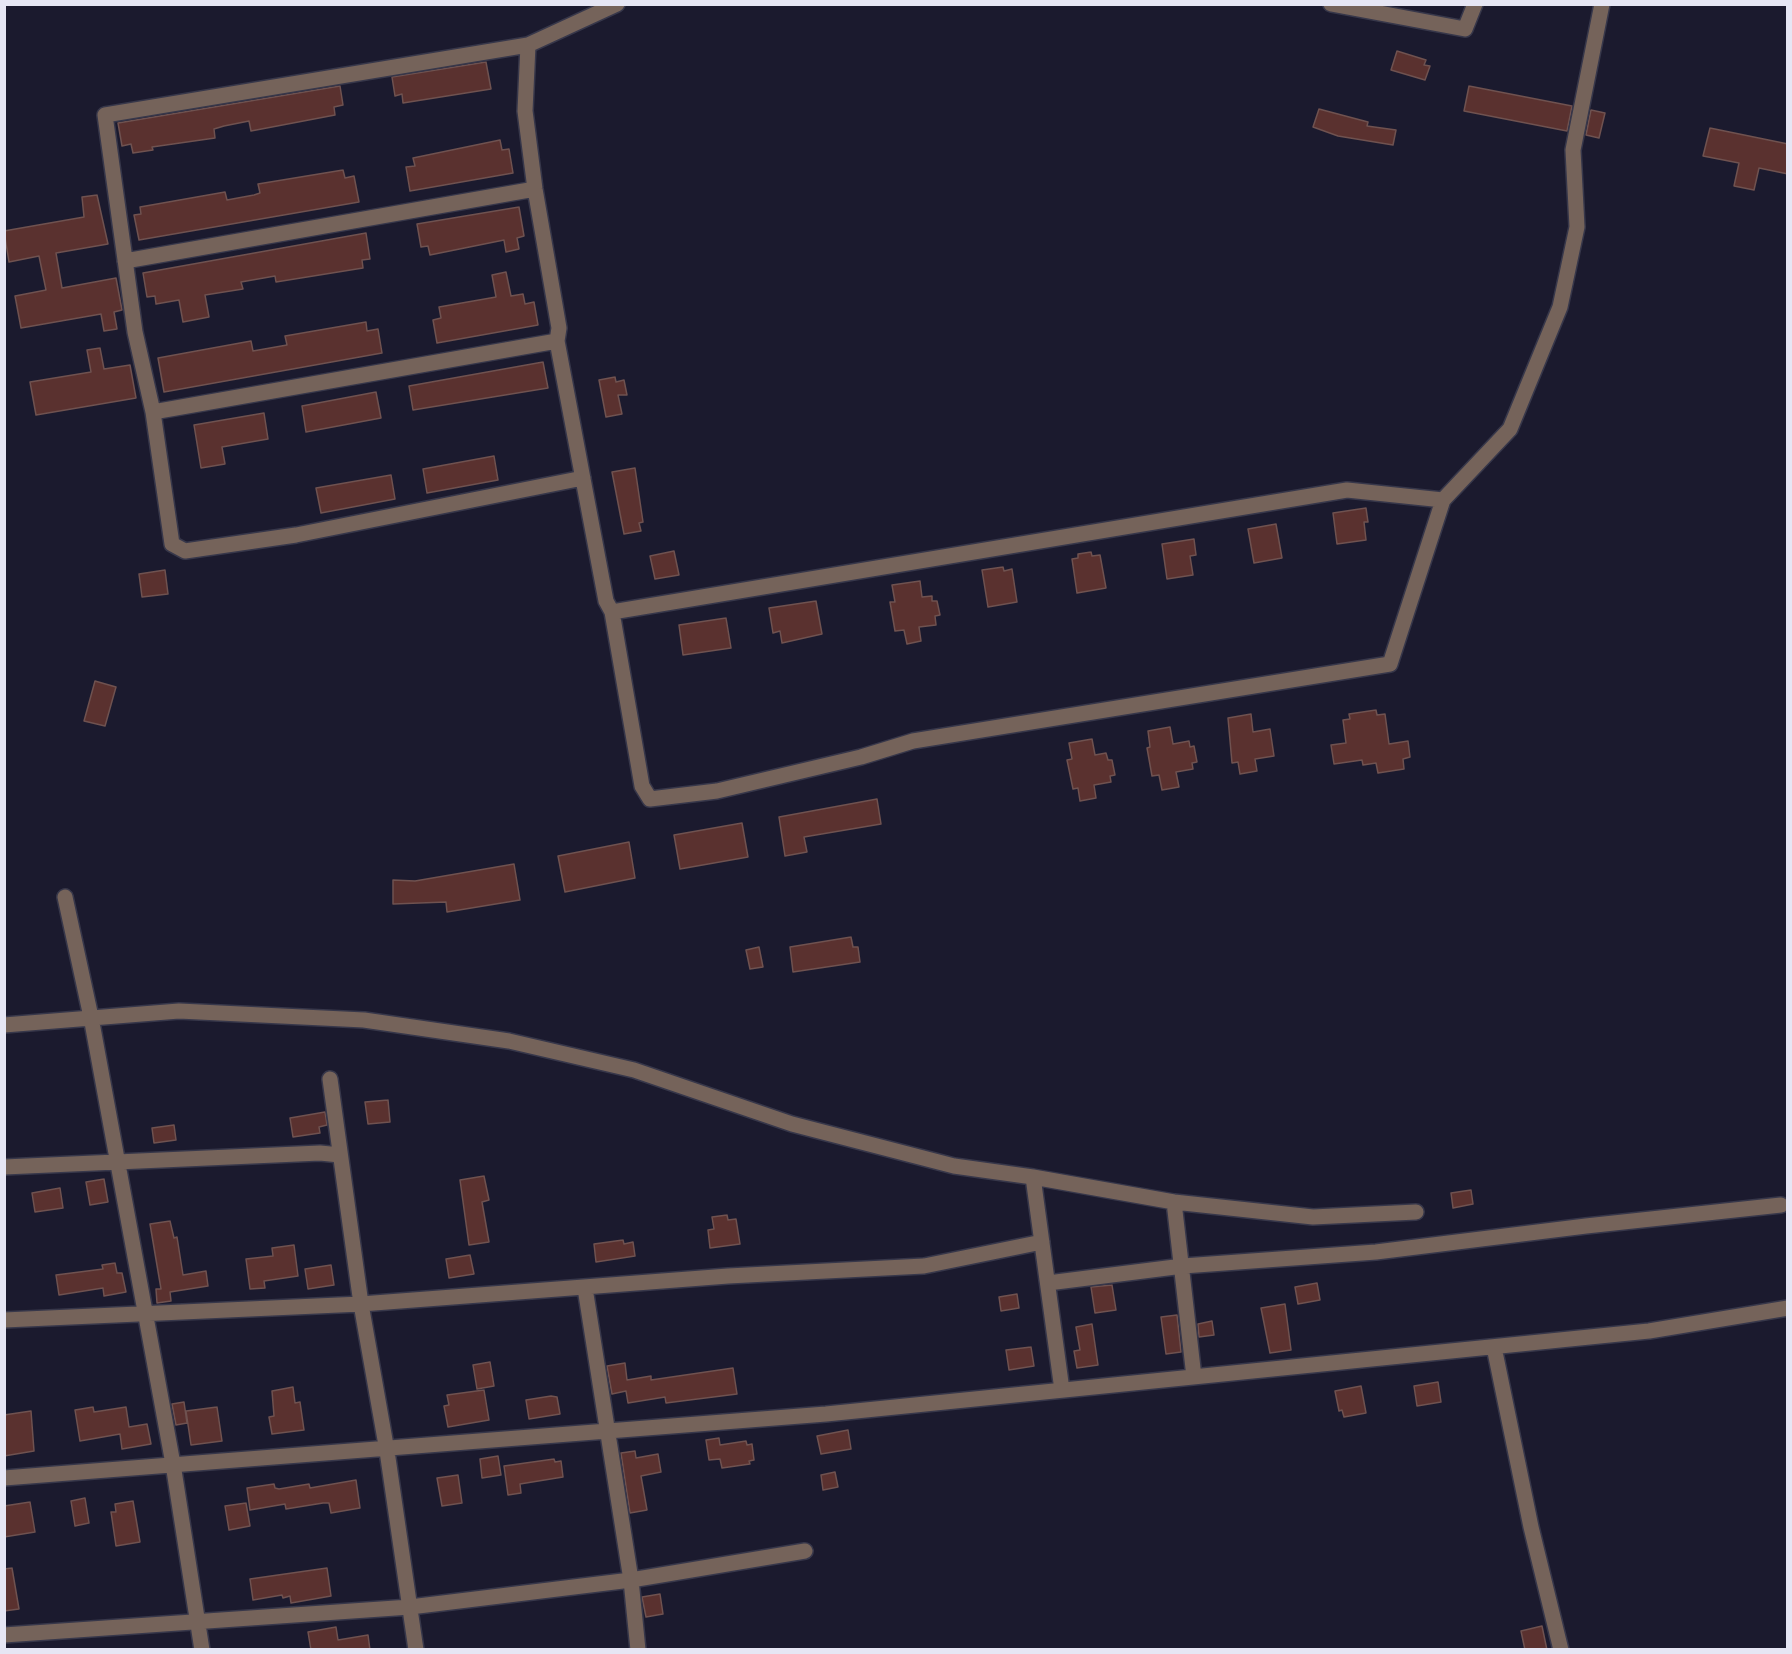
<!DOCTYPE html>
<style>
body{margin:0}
#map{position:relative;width:1792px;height:1654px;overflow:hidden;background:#1b1a2e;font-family:"Asap Condensed",sans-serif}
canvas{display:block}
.frame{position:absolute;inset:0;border:6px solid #e6e6f4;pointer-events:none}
</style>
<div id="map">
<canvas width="1792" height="1654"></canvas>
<div class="frame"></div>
</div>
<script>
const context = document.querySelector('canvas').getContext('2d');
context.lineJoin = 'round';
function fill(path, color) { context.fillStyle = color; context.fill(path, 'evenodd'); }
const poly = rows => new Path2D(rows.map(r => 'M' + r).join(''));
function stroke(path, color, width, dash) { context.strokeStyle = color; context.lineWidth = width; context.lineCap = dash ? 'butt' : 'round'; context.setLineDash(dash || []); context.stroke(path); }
const building = poly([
 [1397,51,1426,60,1424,65,1430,66,1425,80,1391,70,1397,51],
 [486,62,491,89,403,103,402,94,395,96,392,77,486,62],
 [340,86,343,105,334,107,335,115,251,131,249,121,224,126,214,129,215,138,152,147,153,150,133,153,131,144,122,146,118,123,340,86],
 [1469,86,1572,106,1567,131,1464,111,1469,86],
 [1319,109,1368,122,1367,126,1396,130,1393,145,1338,136,1313,127,1319,109],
 [1591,110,1605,113,1599,138,1586,135,1591,110],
 [1710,128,1788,144,1788,174,1759,168,1754,190,1734,186,1739,163,1703,156,1710,128],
 [500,140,502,150,509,149,513,173,410,191,406,167,415,166,413,158,500,140],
 [343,170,345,178,354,176,359,202,139,240,134,215,141,214,140,207,225,192,227,200,254,195,260,193,258,184,343,170],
 [97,195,108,244,56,253,62,288,116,278,122,310,114,312,117,329,104,331,101,314,21,328,15,296,46,290,39,256,9,262,4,231,84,217,82,197,97,195],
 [519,207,524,236,517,238,519,249,506,252,504,240,430,255,428,246,421,247,417,224,519,207],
 [366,233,370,259,362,260,363,268,276,282,275,276,241,282,243,289,205,295,209,317,183,322,179,300,156,304,155,296,147,297,143,273,366,233],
 [506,272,511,296,523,294,525,304,534,302,538,325,437,343,433,320,441,318,439,307,496,297,492,275,506,272],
 [366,322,367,331,378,329,382,353,164,392,158,358,251,341,253,351,287,345,285,336,366,322],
 [100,348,104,369,130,365,136,398,36,415,30,382,91,372,87,350,100,348],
 [543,362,548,388,413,410,409,386,543,362],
 [615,377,616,382,624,380,627,395,618,395,622,414,606,417,599,380,615,377],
 [376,392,381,418,306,432,302,406,376,392],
 [264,413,268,439,222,447,225,464,201,468,194,425,264,413],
 [494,456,498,480,427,493,423,469,494,456],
 [635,468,643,522,639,523,641,531,624,534,612,472,635,468],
 [391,475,395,499,321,513,316,488,391,475],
 [1366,508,1368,522,1364,522,1366,540,1337,544,1333,513,1366,508],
 [1276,524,1282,558,1254,563,1248,529,1276,524],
 [1194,539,1196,555,1190,556,1193,575,1167,579,1162,544,1194,539],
 [674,551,679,575,655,579,650,556,674,551],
 [1091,552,1092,556,1100,555,1106,588,1077,593,1072,559,1078,558,1078,554,1091,552],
 [1003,567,1004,571,1012,569,1017,602,988,607,982,570,1003,567],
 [165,570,168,594,142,597,139,574,165,570],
 [920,581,922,597,932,596,932,601,937,601,940,615,935,616,936,625,919,627,921,641,907,644,904,630,895,631,890,602,895,602,892,585,920,581],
 [816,601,822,634,782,643,780,631,773,633,769,608,816,601],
 [726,618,731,648,683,655,679,625,726,618],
 [95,681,116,687,105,726,84,721,95,681],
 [1376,710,1377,715,1385,714,1389,744,1408,741,1410,757,1403,759,1404,769,1378,773,1376,763,1363,765,1362,760,1334,764,1331,745,1346,743,1343,720,1350,719,1349,714,1376,710],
 [1251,714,1253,732,1270,729,1274,756,1255,759,1257,771,1240,774,1238,762,1232,763,1228,718,1251,714],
 [1170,727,1173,744,1189,741,1190,747,1194,746,1197,762,1192,763,1193,769,1176,772,1179,787,1162,790,1159,775,1152,776,1147,748,1150,747,1148,731,1170,727],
 [1092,739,1095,755,1106,753,1108,760,1112,760,1115,775,1110,776,1111,782,1094,785,1096,798,1080,801,1078,788,1073,789,1067,760,1072,759,1069,743,1092,739],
 [877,799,881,824,804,837,807,852,785,856,779,817,877,799],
 [742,823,748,857,680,869,674,835,742,823],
 [629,842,635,878,565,892,558,856,629,842],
 [514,864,520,900,447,912,446,902,393,904,393,880,415,881,514,864],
 [851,937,853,947,858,947,860,962,793,972,790,947,851,937],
 [759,947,763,967,750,969,746,950,759,947],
 [388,1100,390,1122,368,1124,365,1102,388,1100],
 [325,1112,327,1125,319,1127,320,1133,293,1137,290,1118,325,1112],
 [174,1125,176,1140,154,1143,152,1128,174,1125],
 [484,1176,489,1200,482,1202,489,1242,469,1245,460,1180,484,1176],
 [104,1179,108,1202,90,1205,86,1182,104,1179],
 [60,1188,63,1208,35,1212,32,1193,60,1188],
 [1471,1190,1473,1204,1453,1208,1451,1193,1471,1190],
 [727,1215,728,1220,736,1219,740,1244,710,1248,708,1230,714,1229,712,1217,727,1215],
 [170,1221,174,1238,177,1237,183,1275,206,1271,208,1286,170,1292,171,1301,157,1303,156,1289,161,1289,150,1224,170,1221],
 [623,1240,624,1244,633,1242,635,1256,596,1262,594,1244,623,1240],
 [294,1245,298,1276,264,1281,265,1288,250,1289,246,1259,273,1256,272,1248,294,1245],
 [470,1255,474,1274,449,1278,446,1259,470,1255],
 [115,1263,117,1273,122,1273,126,1292,104,1296,103,1288,59,1295,56,1275,103,1269,102,1265,115,1263],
 [331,1265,334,1285,308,1289,305,1269,331,1265],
 [1317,1283,1320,1300,1298,1304,1295,1287,1317,1283],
 [1112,1285,1116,1310,1095,1313,1091,1287,1112,1285],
 [1017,1294,1019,1308,1001,1311,999,1297,1017,1294],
 [1285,1304,1291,1350,1270,1353,1261,1308,1285,1304],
 [1177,1315,1181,1352,1166,1354,1161,1317,1177,1315],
 [1212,1321,1214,1335,1199,1337,1198,1324,1212,1321],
 [1092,1324,1098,1365,1077,1368,1074,1351,1080,1350,1076,1327,1092,1324],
 [1031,1347,1034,1366,1009,1370,1006,1350,1031,1347],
 [490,1362,494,1386,477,1389,473,1365,490,1362],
 [625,1363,627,1380,651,1376,651,1380,733,1368,737,1394,666,1403,665,1397,628,1403,626,1391,612,1394,607,1366,625,1363],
 [1438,1382,1441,1402,1417,1406,1414,1386,1438,1382],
 [1361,1386,1366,1413,1344,1417,1342,1410,1339,1411,1335,1391,1361,1386],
 [293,1387,295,1403,300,1402,304,1430,272,1434,269,1417,274,1416,272,1391,293,1387],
 [484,1390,489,1420,448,1427,444,1406,449,1405,447,1395,484,1390],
 [551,1396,557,1397,560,1414,529,1419,526,1400,551,1396],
 [184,1402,187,1423,176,1425,172,1404,184,1402],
 [93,1407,94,1412,126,1407,129,1427,147,1424,151,1444,122,1449,120,1434,80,1441,75,1410,93,1407],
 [217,1407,222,1441,191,1445,186,1411,217,1407],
 [31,1411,34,1451,4,1456,4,1415,31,1411],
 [848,1430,851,1449,821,1454,817,1436,848,1430],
 [719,1438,720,1445,746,1441,747,1445,752,1444,754,1460,749,1461,750,1464,722,1468,720,1459,709,1460,706,1440,719,1438],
 [635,1451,636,1458,658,1454,661,1472,641,1476,647,1510,630,1513,621,1453,635,1451],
 [498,1456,501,1475,482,1478,480,1459,498,1456],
 [554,1459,555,1462,561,1461,563,1477,520,1484,521,1493,508,1495,504,1466,554,1459],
 [835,1472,838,1487,823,1490,821,1475,835,1472],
 [458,1475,462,1503,442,1506,437,1478,458,1475],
 [356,1480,360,1508,331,1513,329,1503,323,1503,286,1509,285,1504,250,1510,247,1488,274,1484,275,1488,279,1489,309,1484,310,1488,356,1480],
 [85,1498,89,1523,75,1526,71,1501,85,1498],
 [133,1501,140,1542,116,1546,111,1512,116,1512,115,1504,133,1501],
 [30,1502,35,1532,4,1537,4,1506,30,1502],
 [246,1503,250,1526,229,1530,225,1506,246,1503],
 [12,1568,19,1609,4,1611,4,1569,12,1568],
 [327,1568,331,1596,291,1603,290,1596,283,1598,282,1595,253,1600,250,1579,327,1568],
 [660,1594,663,1614,646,1617,642,1597,660,1594],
 [1542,1626,1547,1650,1525,1650,1521,1631,1542,1626],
 [336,1627,338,1640,368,1635,370,1650,311,1650,308,1632,336,1627]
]);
const street = poly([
 [1331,4,1465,29,1475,4],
 [528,45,525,111,535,189,559,328,557,341,606,601,612,612,642,786,650,799,717,791,861,757,913,741,1390,664,1443,500,1510,429,1560,307,1577,227,1573,150,1602,4],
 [125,261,535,189],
 [153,412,557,341],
 [583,478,296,535,185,551,172,544,153,412,135,332,105,115,528,45,617,4],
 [612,612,1347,490,1443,500],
 [65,897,91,1017,173,1464,202,1650],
 [4,1025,179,1011,364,1020,509,1041,634,1070,792,1124,954,1166,1033,1177,1174,1202,1313,1217,1416,1212],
 [330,1079,361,1304,387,1451,416,1650],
 [4,1167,320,1153,340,1155],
 [1033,1177,1062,1390],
 [1174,1202,1194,1377],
 [1048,1283,1183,1266,1376,1252,1586,1226,1781,1205],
 [585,1288,631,1580,638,1650],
 [4,1320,361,1304,728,1276,924,1266,1042,1242],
 [1494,1347,1531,1527,1561,1650],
 [4,1478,826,1414,1649,1331,1788,1308],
 [4,1635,410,1607,631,1580,805,1551]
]);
fill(building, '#5a312f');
stroke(building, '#6f5250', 1.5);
stroke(street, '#37374a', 18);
stroke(street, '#75635a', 15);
</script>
